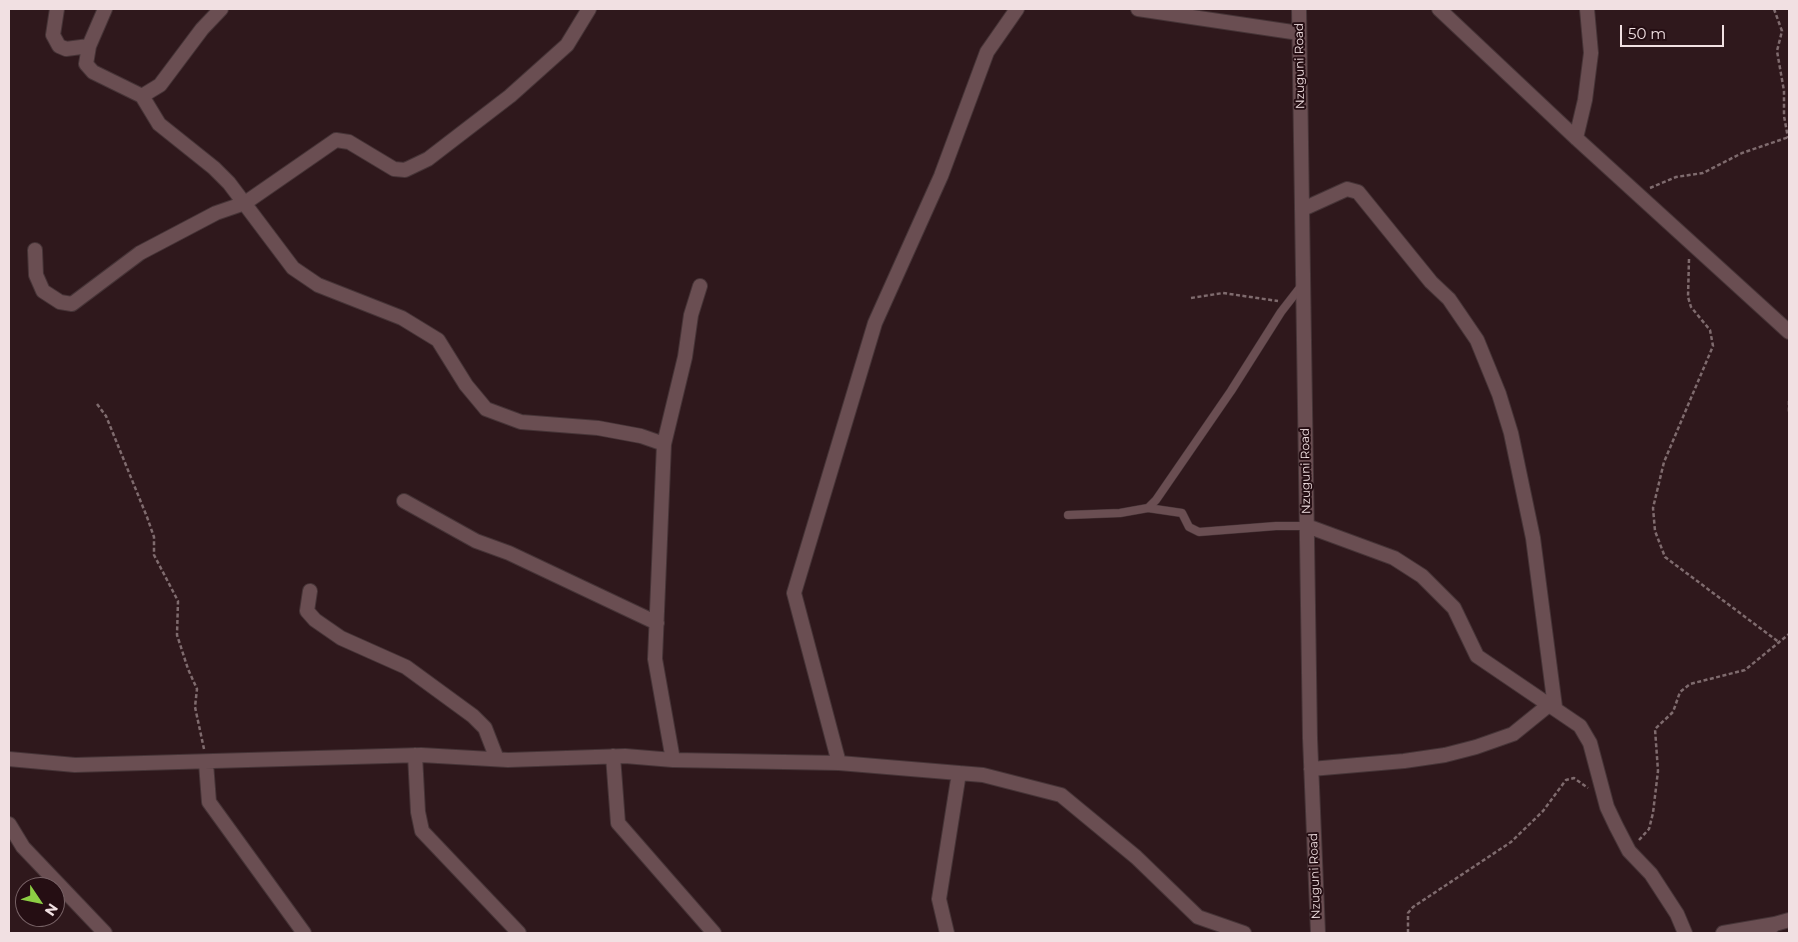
<!DOCTYPE html>
<style>
body{margin:0}
#map{position:relative;width:1798px;height:942px;overflow:hidden;background:#2f181c;font-family:Montserrat,sans-serif}
canvas{display:block}
.frame{position:absolute;inset:0;border:10px solid #f1e0e2;pointer-events:none}
.north{position:absolute;left:15px;top:877px;width:50px;height:50px;box-sizing:border-box;background:#250e13;border:1px solid #776266;border-radius:50%;rotate:124deg;font-size:14px;font-weight:700;line-height:20px;text-align:center;color:#f1e0e2}
.north::after{content:'';display:block;margin:auto;width:18px;height:22px;background:#8dce44;clip-path:polygon(50% 0,100% 100%,50% 72%,0 100%)}
.scale{position:absolute;left:1620px;top:25px;width:104px;height:22px;box-sizing:border-box;border:2px solid #f1e0e2;border-top:0;padding-left:6px;font-size:15px;line-height:18px;white-space:nowrap;color:#f1e0e2;-webkit-text-stroke:4px #250e13;paint-order:stroke}
</style>
<div id="map">
<canvas width="1798" height="942"></canvas>
<div class="frame"></div>
<div class="north">N</div>
<div class="scale">50 m</div>
</div>
<script>
const context = document.querySelector('canvas').getContext('2d');
context.lineJoin = 'round';
const poly = rows => new Path2D(rows.map(r => 'M' + r).join(''));
function stroke(path, color, width, dash) { context.strokeStyle = color; context.lineWidth = width; context.lineCap = dash ? 'butt' : 'round'; context.setLineDash(dash || []); context.stroke(path); }
function write(font, color, halo, rows, align = 'center') {
  context.font = font + ' Montserrat,sans-serif'; context.lineWidth = 4; context.setLineDash([]); context.textBaseline = 'middle'; context.strokeStyle = halo; context.fillStyle = color; for (const [text, x, y, turn = 0] of rows) {
    context.save(); context.translate(x, y); context.rotate((+turn || 0) * Math.PI / 180); context.textAlign = isNaN(turn) ? turn : align; if (halo) context.strokeText(text, 0, 0); context.fillText(text, 0, 0); context.restore();
  }
}
const path = poly([
 [1774,9,1782,31,1777,51,1784,91,1784,116,1788,138],
 [1650,188,1676,177,1703,173,1742,153,1789,137],
 [1689,259,1688,297,1691,307,1710,330,1713,346,1664,462,1653,508,1655,531,1665,557,1780,643],
 [1191,298,1223,293,1278,301],
 [1789,401,1789,412],
 [97,404,106,416,147,517,154,537,154,555,178,601,177,635,188,669,197,689,195,707,204,749],
 [1639,840,1649,829,1653,813,1658,771,1655,729,1673,712,1680,692,1690,684,1745,670,1789,634],
 [1408,933,1408,913,1413,907,1511,842,1543,811,1566,780,1574,778,1588,788]
]);
const service = poly([
 [1148,508,1182,513,1189,527,1199,532,1276,526,1307,526],
 [1068,515,1120,513,1148,508,1156,500,1231,391,1281,312,1302,285]
]);
const minor = poly([
 [57,9,53,35,59,46,66,49,89,46],
 [105,9,89,46,86,64,93,72,142,96],
 [221,9,202,29,160,85,142,96,159,124,214,168,229,183,293,268,318,285,402,318,438,340,466,385,486,409,521,422,598,428,641,436,664,444,655,659,673,760],
 [1138,9,1299,33],
 [1299,9,1310,738,1318,933],
 [1439,9,1576,138,1789,332],
 [1576,138,1585,100,1591,53,1587,9],
 [1303,209,1347,189,1358,192,1431,282,1449,299,1477,340,1499,394,1511,433,1533,538,1555,707],
 [35,250,36,275,43,291,60,302,72,304,140,253,216,213,245,203,336,140,349,142,394,169,405,170,428,159,510,96,567,45,589,9],
 [664,444,685,357,691,315,700,286],
 [404,501,476,541,509,553,657,623],
 [1307,526,1394,558,1422,576,1454,608,1477,656,1580,726,1590,743,1607,807,1616,826,1629,851,1651,874,1677,914,1685,933],
 [310,591,307,611,315,620,341,638,406,667,473,716,485,728,497,759],
 [415,755,418,812,422,831,519,933],
 [613,756,618,823,714,933],
 [9,759,75,765,421,755,508,760,625,756,673,760,839,763,983,775,1061,795,1136,857,1198,917,1244,933],
 [206,763,209,802,304,933],
 [839,763,794,593,875,323,941,176,987,52,1017,9],
 [1311,769,1404,761,1445,755,1476,747,1513,734,1550,704],
 [9,824,23,847,105,933],
 [1768,930,1775,924,1789,920],
 [947,933,939,899,959,773],
 [1723,933,1775,924]
]);
const streetNames = [
 ["Nzuguni Road",1300,66,-91],
 ["Nzuguni Road",1306,471,-91],
 ["Nzuguni Road",1315,876,-92]
];
stroke(service, '#463437', 9);
stroke(minor, '#463437', 16);
stroke(path, '#7f6b6e', 2.5, [4, 2.5]);
stroke(service, '#6a4e52', 8);
stroke(minor, '#6a4e52', 14);
write('12px', '#f1e0e2', '#250e13', streetNames);
</script>
